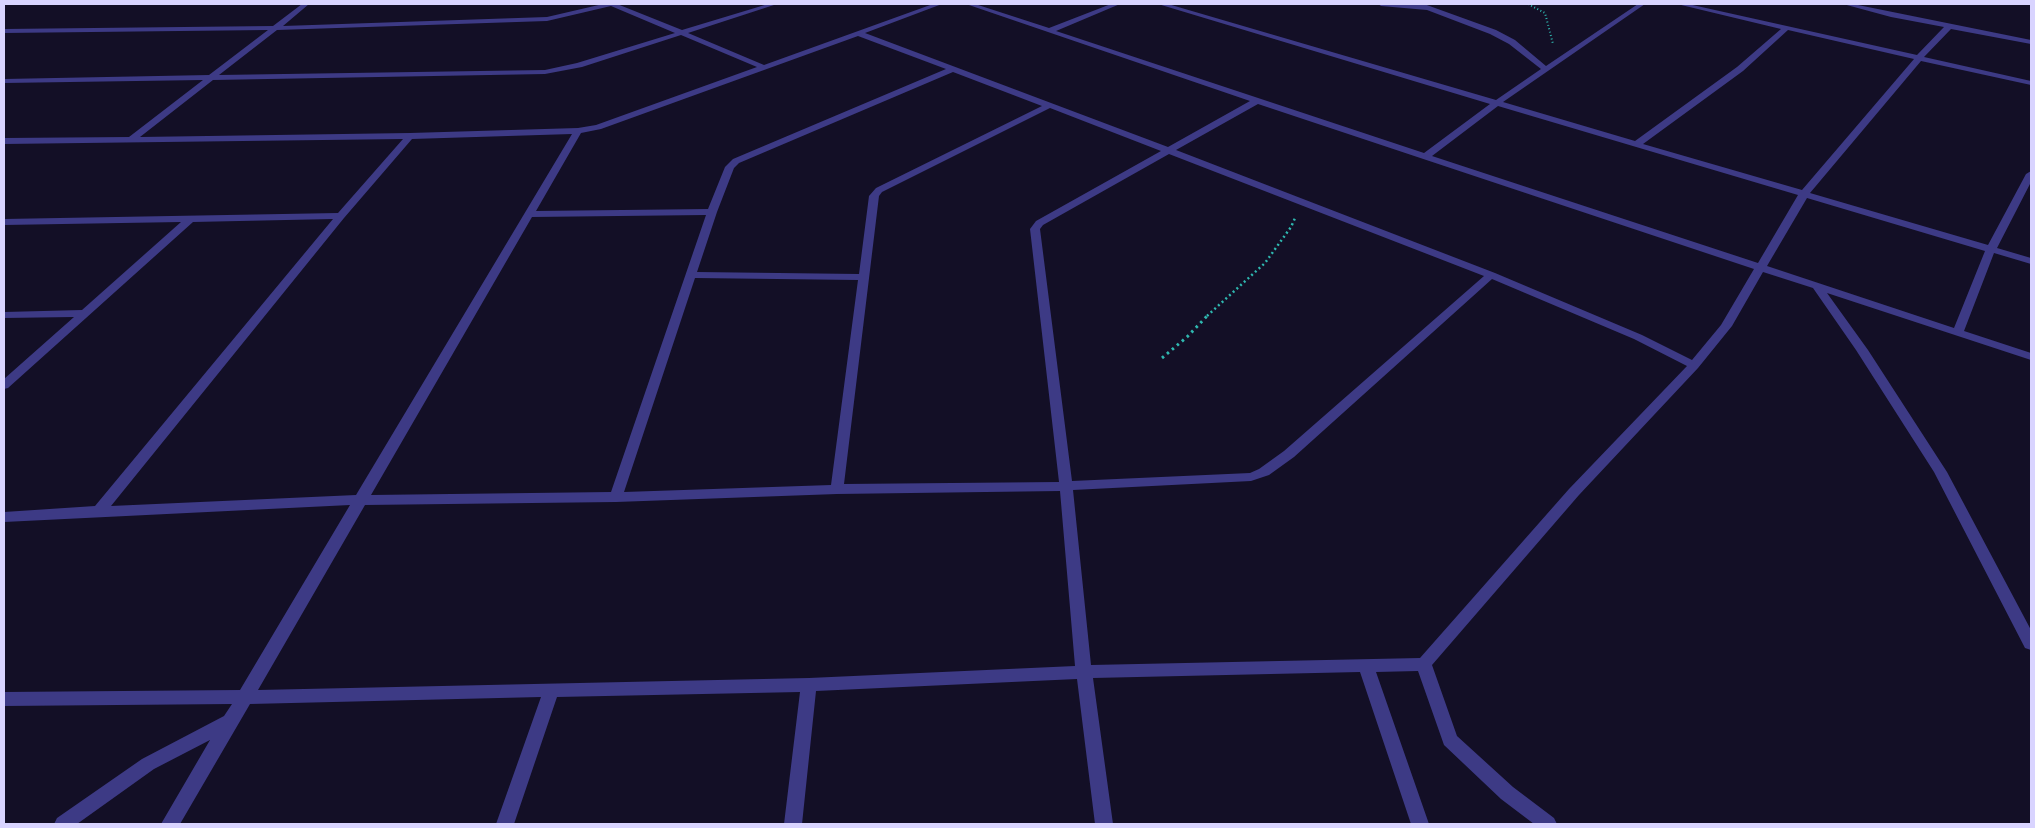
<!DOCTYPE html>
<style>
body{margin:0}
#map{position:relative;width:2035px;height:828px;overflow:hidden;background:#130f26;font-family:"Public Sans",sans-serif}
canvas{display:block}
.frame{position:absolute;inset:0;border:5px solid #d9d4ff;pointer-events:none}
</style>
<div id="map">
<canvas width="2035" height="828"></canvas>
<div class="frame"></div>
</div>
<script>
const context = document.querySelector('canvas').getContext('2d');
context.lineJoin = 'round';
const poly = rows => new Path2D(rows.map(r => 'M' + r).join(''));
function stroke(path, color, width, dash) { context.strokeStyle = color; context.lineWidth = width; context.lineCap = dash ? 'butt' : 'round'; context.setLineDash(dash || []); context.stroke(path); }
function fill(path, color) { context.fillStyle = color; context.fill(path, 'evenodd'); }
const pathFar2 = poly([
 [1528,4,1545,13,1553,44]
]);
const pathFar1 = poly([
 [1207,316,1265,263,1291,227,1296,216]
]);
const path = poly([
 [1162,358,1187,337,1209,314]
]);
const minor = poly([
 [302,4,309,4,283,26,547,17,603,4,617,4,682,30,768,4,777,4,688,33,764,65,933,4,942,4,865,33,1168,147,1250,101,966,4,975,4,1049,28,1111,4,1120,4,1056,31,1424,153,1490,104,1158,4,1168,4,1496,100,1541,69,1509,44,1490,34,1427,10,1381,6,1378,4,1424,4,1496,30,1515,40,1546,66,1638,4,1645,4,1503,102,1635,141,1737,67,1781,29,1677,4,1688,4,1917,55,1944,27,1891,17,1843,4,1853,4,2031,40,2031,44,1951,29,1924,57,2031,81,2031,85,1921,61,1810,193,1988,245,2026,174,2031,171,2031,182,1997,248,2031,258,2031,264,1994,253,1964,331,2031,353,2031,360,1827,293,1868,350,1947,472,2031,630,2031,650,2025,648,1934,472,1856,350,1813,288,1763,272,1732,326,1698,368,1579,495,1432,665,1457,736,1513,787,1554,818,1557,824,1534,824,1501,799,1444,745,1418,671,1376,672,1429,824,1411,824,1360,672,1093,678,1113,824,1095,824,1077,679,816,691,802,824,784,824,800,692,557,697,514,824,496,824,541,697,250,704,180,824,161,824,210,740,154,769,77,824,54,824,57,818,142,759,224,716,232,704,4,706,4,692,240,690,350,505,4,522,4,512,95,506,333,219,193,222,8,388,4,389,4,379,74,317,4,318,4,312,82,310,181,222,4,225,4,219,338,213,403,139,4,144,4,138,129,137,203,80,4,83,4,79,209,75,268,30,4,33,4,29,273,26,302,4],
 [611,6,675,33,577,63,545,70,219,75,277,30,547,21,611,6],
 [1788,30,1914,59,1802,190,1643,144,1743,71,1788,30],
 [681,35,757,67,596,125,578,128,410,133,140,137,213,80,545,74,582,67,681,35],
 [858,36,946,69,733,159,725,167,708,209,536,211,581,133,601,129,858,36],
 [953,72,1042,106,876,188,869,196,859,274,697,272,717,212,734,168,739,163,953,72],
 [1258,104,1754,269,1721,325,1692,360,1642,335,1495,273,1176,150,1258,104],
 [1498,106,1798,195,1758,263,1432,156,1498,106],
 [1050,108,1161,151,1036,221,1030,229,1059,482,844,484,879,196,882,192,1050,108],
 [572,134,356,495,111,506,344,218,412,139,572,134],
 [1169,154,1484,276,1284,451,1259,469,1250,473,1072,481,1040,229,1043,225,1169,154],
 [1807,198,1985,251,1954,328,1767,266,1807,198],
 [706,215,611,492,371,495,532,217,706,215],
 [695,278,858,280,831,485,624,492,695,278],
 [1492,279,1634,339,1687,366,1569,489,1420,658,1091,665,1073,490,1251,481,1269,475,1294,457,1492,279],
 [1060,491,1075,666,809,678,258,690,365,505,616,502,837,494,1060,491]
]);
stroke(pathFar2, '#2fb8b0', 2, [1, 2.5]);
stroke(pathFar1, '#2fb8b0', 2.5, [2, 3]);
stroke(path, '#2fb8b0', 3, [2.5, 4]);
fill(minor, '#3d3a85');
</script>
